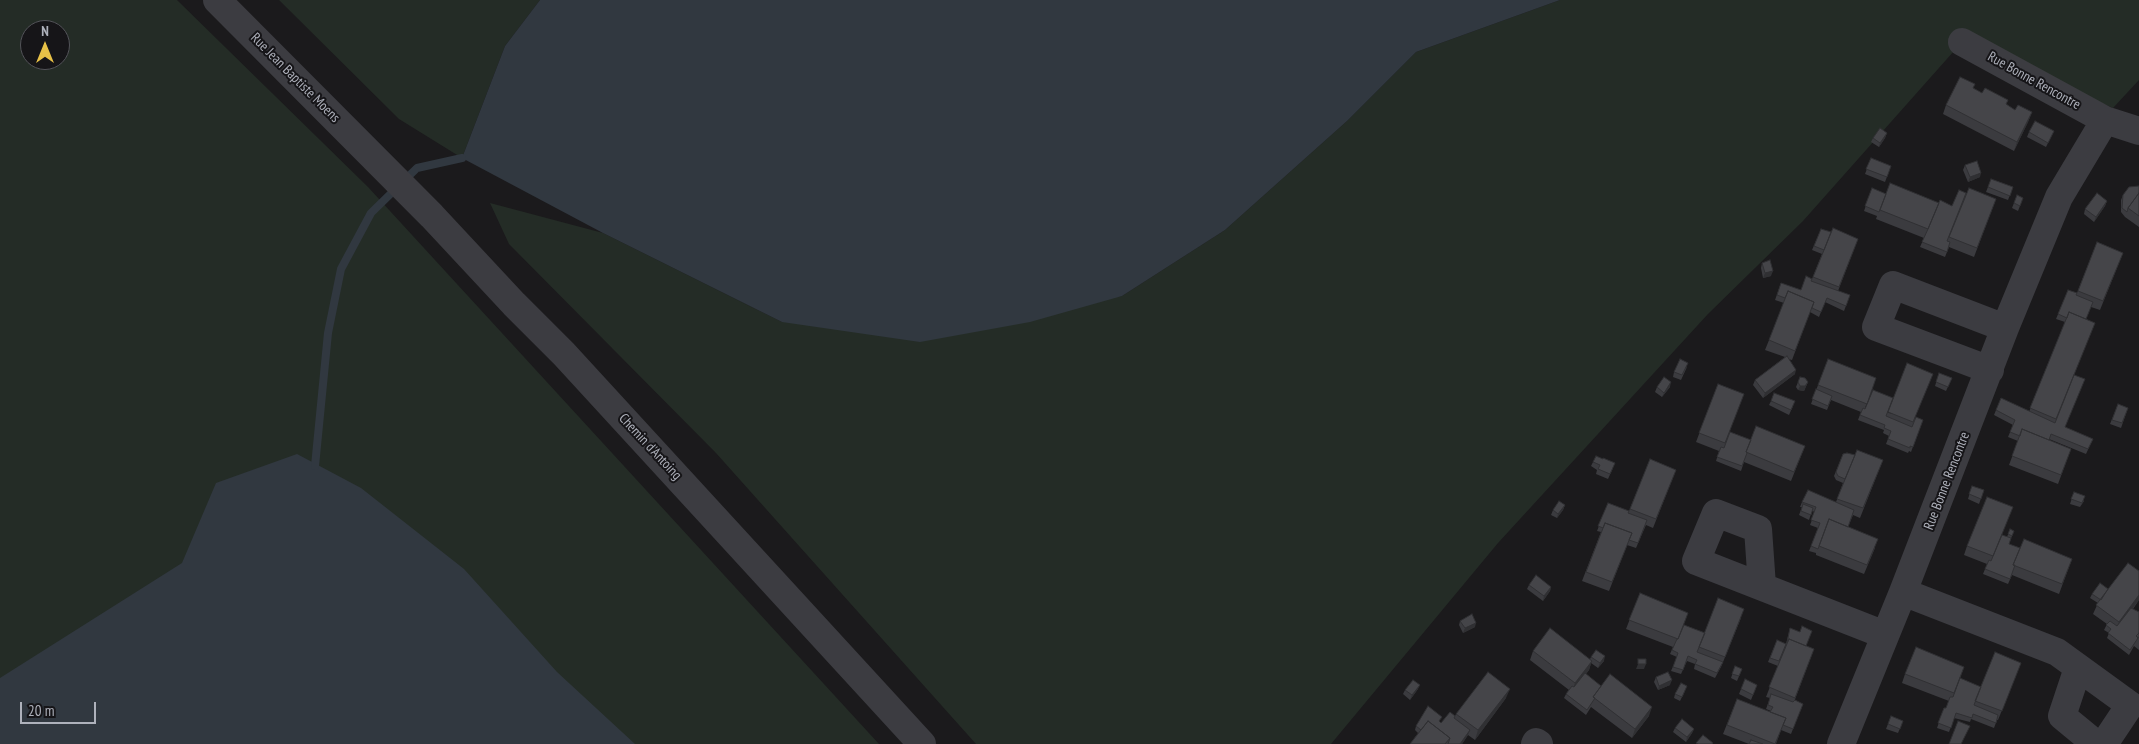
<!DOCTYPE html>
<style>
body{margin:0}
#map{position:relative;width:2139px;height:744px;overflow:hidden;background:#1b1a1c;font-family:"PT Sans Narrow",sans-serif}
canvas{display:block}
.north{position:absolute;left:20px;top:20px;width:50px;height:50px;box-sizing:border-box;background:#161518;border:1px solid #535359;border-radius:50%;rotate:0deg;font-size:14px;font-weight:700;line-height:20px;text-align:center;color:#aeb1bb}
.north::after{content:'';display:block;margin:auto;width:18px;height:22px;background:#e8c147;clip-path:polygon(50% 0,100% 100%,50% 72%,0 100%)}
.scale{position:absolute;left:20px;top:702px;width:76px;height:22px;box-sizing:border-box;border:2px solid #aeb1bb;border-top:0;padding-left:6px;font-size:15px;line-height:18px;white-space:nowrap;color:#aeb1bb;-webkit-text-stroke:4px #161518;paint-order:stroke}
</style>
<div id="map">
<canvas width="2139" height="744"></canvas>
<div class="north">N</div>
<div class="scale">20 m</div>
</div>
<script>
const context = document.querySelector('canvas').getContext('2d');
context.lineJoin = 'round';
function fill(path, color) { context.fillStyle = color; context.fill(path, 'evenodd'); }
const poly = rows => new Path2D(rows.map(r => 'M' + r).join(''));
function stroke(path, color, width, dash) { context.strokeStyle = color; context.lineWidth = width; context.lineCap = dash ? 'butt' : 'round'; context.setLineDash(dash || []); context.stroke(path); }
function write(font, color, halo, rows, align = 'center') {
  context.font = font + ' "PT Sans Narrow",sans-serif'; context.lineWidth = 4; context.setLineDash([]); context.textBaseline = 'middle'; context.strokeStyle = halo; context.fillStyle = color; for (const [text, x, y, turn = 0] of rows) {
    context.save(); context.translate(x, y); context.rotate((+turn || 0) * Math.PI / 180); context.textAlign = isNaN(turn) ? turn : align; if (halo) context.strokeText(text, 0, 0); context.fillText(text, 0, 0); context.restore();
  }
}
const green = poly([
 [0,0,177,0,368,187,879,744,0,744],
 [30,30,60,30,60,60,30,60],
 [279,0,540,0,505,46,462,158,399,119],
 [1560,0,2139,0,2139,80,2113,108,1962,42,1803,221,1708,314,1498,543,1331,744,976,744,716,453,509,244,490,203,603,233,782,322,1122,296,1225,230,1347,121,1416,52]
]);
const water = poly([
 [540,0,1560,0,1416,52,1347,121,1225,230,1122,296,1030,322,920,342,782,322,603,233,462,158,505,46],
 [297,454,361,488,464,569,557,672,635,744,0,744,0,678,182,563,216,483]
]);
const stream = poly([
 [315,466,328,333,341,269,371,213,417,168,462,158]
]);
const minor = poly([
 [217,0,432,216,514,304,564,354,922,744],
 [1962,42,2105,120,2139,131],
 [1990,370,1876,327,1893,285,2005,328],
 [1762,586,1758,529,1716,513,1696,561,1885,635],
 [1903,592,2057,652,2130,705,2104,744],
 [2078,668,2062,716,2096,744],
 [1535,744,1536,742,1539,744],
 [1841,744,1903,592,2005,328,2059,197,2105,120]
]);
const wall = poly([
 [1973,88,1982,93,2008,100,2006,105,2015,110,2032,112,2028,122,2014,151,1943,114,1946,105],
 [2054,131,2046,147,2027,137,2029,132],
 [1887,133,1885,138,1879,147,1871,142,1873,138],
 [1871,158,1891,166,1885,182,1865,174],
 [1965,165,1980,177,1968,182,1963,170],
 [1991,179,2013,187,2008,200,1986,192],
 [2139,186,2139,227,2125,217,2121,212,2121,200,2123,195],
 [1872,188,1886,194,1952,206,1966,193,1996,199,1974,257,1949,247,1945,257,1920,247,1924,238,1876,219,1877,216,1864,211],
 [2017,195,2023,198,2018,211,2012,208],
 [2107,201,2105,206,2094,222,2084,214,2085,209],
 [1821,229,1831,232,1858,239,1838,291,1850,295,1844,311,1825,302,1819,317,1810,312,1792,360,1788,359,1795,374,1763,398,1753,385,1755,380,1785,357,1765,350,1784,303,1775,300,1781,283,1801,290,1812,279,1822,254,1812,250],
 [2097,242,2123,253,2100,310,2091,307,2086,319,2074,375,2065,427,2093,439,2086,454,2049,439,2049,440,2071,449,2058,484,2009,465,2018,441,2008,437,2013,425,1994,415,1996,410,2029,412,2065,322,2056,319,2068,290,2077,293],
 [1762,263,1771,276,1763,278,1761,268],
 [1687,367,1681,380,1673,377,1674,372],
 [1939,373,1952,378,1946,391,1935,386],
 [1876,378,1865,408,1923,420,1911,452,1909,451,1908,453,1886,444,1889,436,1883,433,1884,430,1858,420,1861,412,1831,400,1827,410,1811,404,1818,385],
 [1798,382,1808,382,1804,391,1798,390,1796,387],
 [1718,384,1730,432,1751,440,1805,446,1791,481,1744,462,1741,471,1716,461,1719,451,1696,442],
 [1657,387,1670,387,1662,397,1655,392],
 [1771,401,1793,406,1789,415,1769,405],
 [2118,404,2128,408,2121,428,2110,424],
 [1843,454,1883,460,1860,518,1853,515,1848,527,1875,548,1864,574,1816,555,1816,553,1809,551,1818,528,1810,525,1815,512,1812,511,1809,520,1799,515,1802,507,1800,507,1802,502,1836,502,1843,483,1836,480,1834,476],
 [1650,459,1676,470,1653,528,1646,525,1636,548,1627,545,1628,543,1609,591,1582,581,1601,532,1597,531,1608,503,1629,511],
 [1593,462,1613,468,1608,479,1596,474,1597,470,1591,466],
 [1972,486,1984,490,1979,504,1968,499],
 [2074,492,2084,501,2080,507,2070,504],
 [1565,505,1563,510,1557,518,1551,515,1553,510],
 [2010,529,2012,536,2009,544,2020,548,2072,559,2059,594,2012,575,2008,584,1983,574,1987,564,1964,555,1967,546,2002,535,2007,537],
 [2139,571,2139,600,2133,609,2139,612,2139,650,2134,646,2129,655,2107,638,2109,633,2104,630,2107,624,2093,614,2098,603,2090,598,2092,594,2108,589],
 [1529,585,1551,587,1550,591,1543,601,1527,589],
 [1640,593,1684,625,1705,633,1741,618,1721,667,1715,678,1694,669,1695,664,1687,661,1681,674,1671,671,1677,657,1670,654,1673,647,1626,629],
 [1460,621,1475,627,1463,633,1459,625],
 [1790,628,1806,646,1814,649,1794,702,1803,704,1791,734,1781,730,1776,744,1749,744,1723,734,1737,699,1770,712,1771,711,1766,709,1770,698,1766,697,1778,666,1768,662,1777,640,1786,644],
 [1533,651,1590,659,1591,657,1604,661,1598,668,1591,663,1589,670,1586,674,1601,686,1649,716,1632,738,1591,707,1586,715,1564,698,1566,694,1569,690,1530,660],
 [2021,663,1998,720,1997,720,1994,728,1971,719,1970,722,1954,718,1949,732,1937,728,1944,708,1946,708,1949,701,1902,683,1905,674,1964,667,1953,697,1981,687],
 [1735,666,1742,669,1737,681,1731,678],
 [1656,677,1670,685,1658,690,1654,682],
 [1757,685,1751,700,1739,694,1741,689],
 [1418,689,1410,700,1403,694,1405,690],
 [1685,691,1680,701,1674,698,1675,694],
 [1506,698,1475,740,1468,735,1462,744,1410,744,1418,733,1415,730,1416,726,1440,722,1441,723,1455,716,1456,714],
 [1891,716,1903,721,1898,733,1886,729],
 [1675,728,1694,729,1692,733,1686,742,1673,732]
]);
const shadedWall = poly([
 [2032,112,2028,122,2014,151,2017,142],
 [1887,133,1885,138,1879,147,1880,143],
 [1981,173,1980,177,1968,182,1970,177],
 [2107,201,2105,206,2094,222,2096,217],
 [1773,271,1771,276,1763,278,1765,273],
 [1796,370,1795,374,1763,398,1765,393],
 [1671,382,1670,387,1662,397,1664,393],
 [1808,382,1804,391,1798,390,1800,386],
 [1565,505,1563,510,1557,518,1558,514],
 [1551,587,1550,591,1543,601,1544,596],
 [2139,595,2139,600,2115,631,2119,622],
 [1476,623,1475,627,1463,633,1465,628],
 [1605,656,1604,661,1598,668,1600,663],
 [1592,661,1589,670,1572,692,1575,683],
 [1638,664,1646,664,1644,669,1636,669],
 [1672,680,1670,685,1658,690,1659,686],
 [1420,685,1418,689,1410,700,1412,695],
 [1510,689,1506,698,1475,740,1478,730],
 [1652,707,1649,716,1632,738,1635,729],
 [1694,729,1692,733,1686,742,1687,737],
 [1470,730,1468,735,1462,744,1460,744]
]);
const building = poly([
 [1960,77,1975,84,1973,88,1982,93,1985,88,2008,100,2006,104,2015,110,2018,105,2032,112,2017,142,1946,105,1960,77],
 [2035,121,2054,131,2048,143,2029,132,2035,121],
 [1880,128,1887,133,1880,143,1873,138,1880,128],
 [1871,158,1891,166,1887,177,1866,169,1871,158],
 [1977,161,1981,173,1970,177,1965,165,1977,161],
 [1991,179,2013,187,2010,196,1988,187,1991,179],
 [1890,183,1939,203,1928,229,1880,210,1890,183],
 [2139,186,2139,193,2128,208,2127,212,2122,208,2123,195,2129,187,2139,186],
 [1872,188,1886,194,1879,212,1865,206,1872,188],
 [1969,188,1996,199,1977,248,1949,237,1969,188],
 [1959,190,1966,193,1947,241,1950,242,1947,252,1922,242,1928,229,1940,200,1952,206,1959,190],
 [2097,193,2107,201,2096,217,2085,209,2097,193],
 [2139,193,2139,216,2128,208,2139,193],
 [2017,195,2023,198,2020,206,2014,203,2017,195],
 [1833,228,1858,239,1839,287,1813,277,1833,228],
 [1821,229,1831,232,1824,250,1814,246,1821,229],
 [2097,242,2123,253,2103,301,2078,291,2097,242],
 [1770,260,1773,271,1765,273,1762,263,1770,260],
 [1806,276,1812,279,1811,281,1850,295,1846,306,1827,298,1821,312,1812,308,1814,302,1788,291,1785,298,1777,295,1781,283,1801,290,1806,276],
 [2068,290,2077,293,2076,295,2093,302,2086,319,2069,312,2067,318,2058,314,2068,290],
 [1788,291,1814,302,1795,351,1769,340,1788,291],
 [2069,312,2095,323,2056,419,2030,408,2069,312],
 [1787,356,1796,370,1765,393,1755,380,1787,356],
 [1680,359,1688,363,1682,375,1674,372,1680,359],
 [1828,359,1876,378,1867,404,1818,385,1828,359],
 [1907,363,1933,374,1913,422,1888,412,1907,363],
 [1939,373,1952,378,1948,387,1936,382,1939,373],
 [2074,375,2085,379,2065,427,2093,439,2088,449,2051,434,2049,440,2022,429,2020,436,2010,432,2015,420,1996,410,2001,398,2055,423,2074,375],
 [1664,377,1671,382,1664,393,1657,387,1664,377],
 [1800,377,1805,378,1808,382,1805,386,1800,386,1798,382,1800,377],
 [1718,384,1744,394,1725,443,1699,433,1718,384],
 [1816,389,1832,396,1828,406,1812,399,1816,389],
 [1873,390,1893,398,1886,416,1912,427,1916,417,1923,420,1913,447,1910,446,1910,448,1888,439,1891,431,1884,428,1885,425,1860,415,1863,408,1865,409,1873,390],
 [1774,393,1795,401,1791,410,1771,401,1774,393],
 [2118,404,2128,408,2122,423,2112,420,2118,404],
 [1756,426,1805,446,1794,472,1746,452,1756,426],
 [2022,429,2071,449,2061,475,2012,456,2022,429],
 [1730,432,1751,440,1746,452,1747,453,1742,466,1717,457,1721,447,1724,448,1730,432],
 [1857,450,1883,460,1863,508,1837,499,1857,450],
 [1847,453,1855,455,1845,479,1838,476,1836,472,1843,454,1847,453],
 [1596,456,1603,459,1603,458,1615,463,1610,474,1598,469,1600,465,1593,462,1596,456],
 [1650,459,1676,470,1656,519,1630,509,1650,459],
 [1972,486,1984,490,1981,499,1969,494,1972,486],
 [1808,490,1854,510,1848,527,1829,519,1818,549,1811,546,1820,523,1811,520,1816,507,1802,502,1808,490],
 [2074,492,2085,496,2082,503,2071,499,2074,492],
 [1987,497,2013,507,1993,556,1967,546,1987,497],
 [1559,501,1565,505,1558,514,1553,510,1559,501],
 [1608,503,1629,511,1628,513,1647,520,1638,543,1629,540,1632,533,1605,523,1603,528,1598,526,1608,503],
 [1803,504,1813,508,1811,515,1801,511,1803,504],
 [1829,519,1878,539,1867,565,1819,546,1829,519],
 [1605,523,1632,533,1612,582,1586,572,1605,523],
 [2010,529,2014,531,2012,536,2008,534,2010,529],
 [2002,535,2011,538,2009,544,2020,548,2013,565,2015,565,2010,579,1985,569,1989,560,1991,561,2002,535],
 [2024,539,2072,559,2062,584,2013,565,2024,539],
 [2128,563,2139,571,2139,595,2119,622,2096,605,2128,563],
 [1536,575,1551,587,1544,596,1529,585,1536,575],
 [2100,583,2108,589,2101,600,2092,594,2100,583],
 [1640,593,1688,613,1678,639,1629,620,1640,593],
 [1718,598,1744,609,1725,657,1699,647,1718,598],
 [2131,608,2139,612,2139,633,2136,636,2138,638,2130,650,2108,633,2111,629,2106,625,2110,621,2117,626,2131,608],
 [1472,614,1476,623,1465,628,1460,621,1472,614],
 [1684,625,1705,633,1697,652,1723,662,1717,673,1695,664,1697,660,1688,656,1683,670,1673,667,1678,653,1672,650,1677,639,1678,639,1684,625],
 [1802,626,1812,631,1806,646,1789,639,1787,643,1790,628,1800,632,1802,626],
 [1550,628,1592,661,1575,683,1533,651,1550,628],
 [2139,633,2139,638,2136,636,2139,633],
 [1789,639,1814,649,1795,698,1769,687,1789,639],
 [1777,640,1786,644,1779,661,1770,658,1777,640],
 [1916,647,1964,667,1954,693,1905,674,1916,647],
 [1596,650,1605,656,1600,663,1591,657,1596,650],
 [1995,652,2021,663,2002,711,1975,701,1995,652],
 [1638,659,1646,659,1646,664,1638,664,1638,659],
 [1735,666,1742,669,1739,676,1732,674,1735,666],
 [1488,672,1510,689,1478,730,1456,714,1488,672],
 [1668,672,1672,680,1659,686,1656,677,1668,672],
 [1585,673,1601,686,1593,697,1595,698,1587,710,1566,694,1572,686,1574,687,1585,673],
 [1610,674,1652,707,1635,729,1593,697,1610,674],
 [1960,678,1981,687,1974,705,1998,715,1996,723,1973,714,1972,718,1956,713,1951,728,1938,723,1944,708,1946,708,1950,697,1953,697,1960,678],
 [1745,679,1757,685,1753,695,1741,689,1745,679],
 [1413,680,1420,685,1412,695,1405,690,1413,680],
 [1681,683,1687,686,1682,697,1675,694,1681,683],
 [1771,694,1793,702,1795,700,1803,704,1793,729,1783,725,1786,718,1770,712,1773,707,1768,705,1771,694],
 [1737,699,1786,718,1775,744,1727,725,1737,699],
 [1428,706,1442,717,1439,721,1441,723,1450,712,1455,716,1454,718,1470,730,1460,744,1448,744,1450,738,1428,721,1421,730,1416,726,1428,706],
 [1891,716,1903,721,1900,729,1888,724,1891,716],
 [1682,719,1694,729,1687,737,1675,728,1682,719],
 [1428,721,1450,738,1445,744,1410,744,1428,721],
 [1958,721,1970,726,1961,744,1949,744,1958,721],
 [1703,735,1713,743,1712,744,1698,744,1696,743,1703,735],
 [1751,740,1763,744,1749,744,1751,740]
]);
const streetNames = [
 ["Rue Jean Baptiste Moens",295,78,45],
 ["Rue Bonne Rencontre",2034,81,29],
 ["Chemin d'Antoing",650,447,47],
 ["Rue Bonne Rencontre",1947,481,-69]
];
fill(green, '#242c26');
fill(water, '#313840');
stroke(stream, '#313840', 8);
stroke(minor, '#3c3c41', 28);
fill(wall, '#3b3b3f');
fill(shadedWall, '#303033');
fill(building, '#454549');
stroke(building, '#303033', 1);
write('14px', '#aeb1bb', '#161518', streetNames);
</script>
